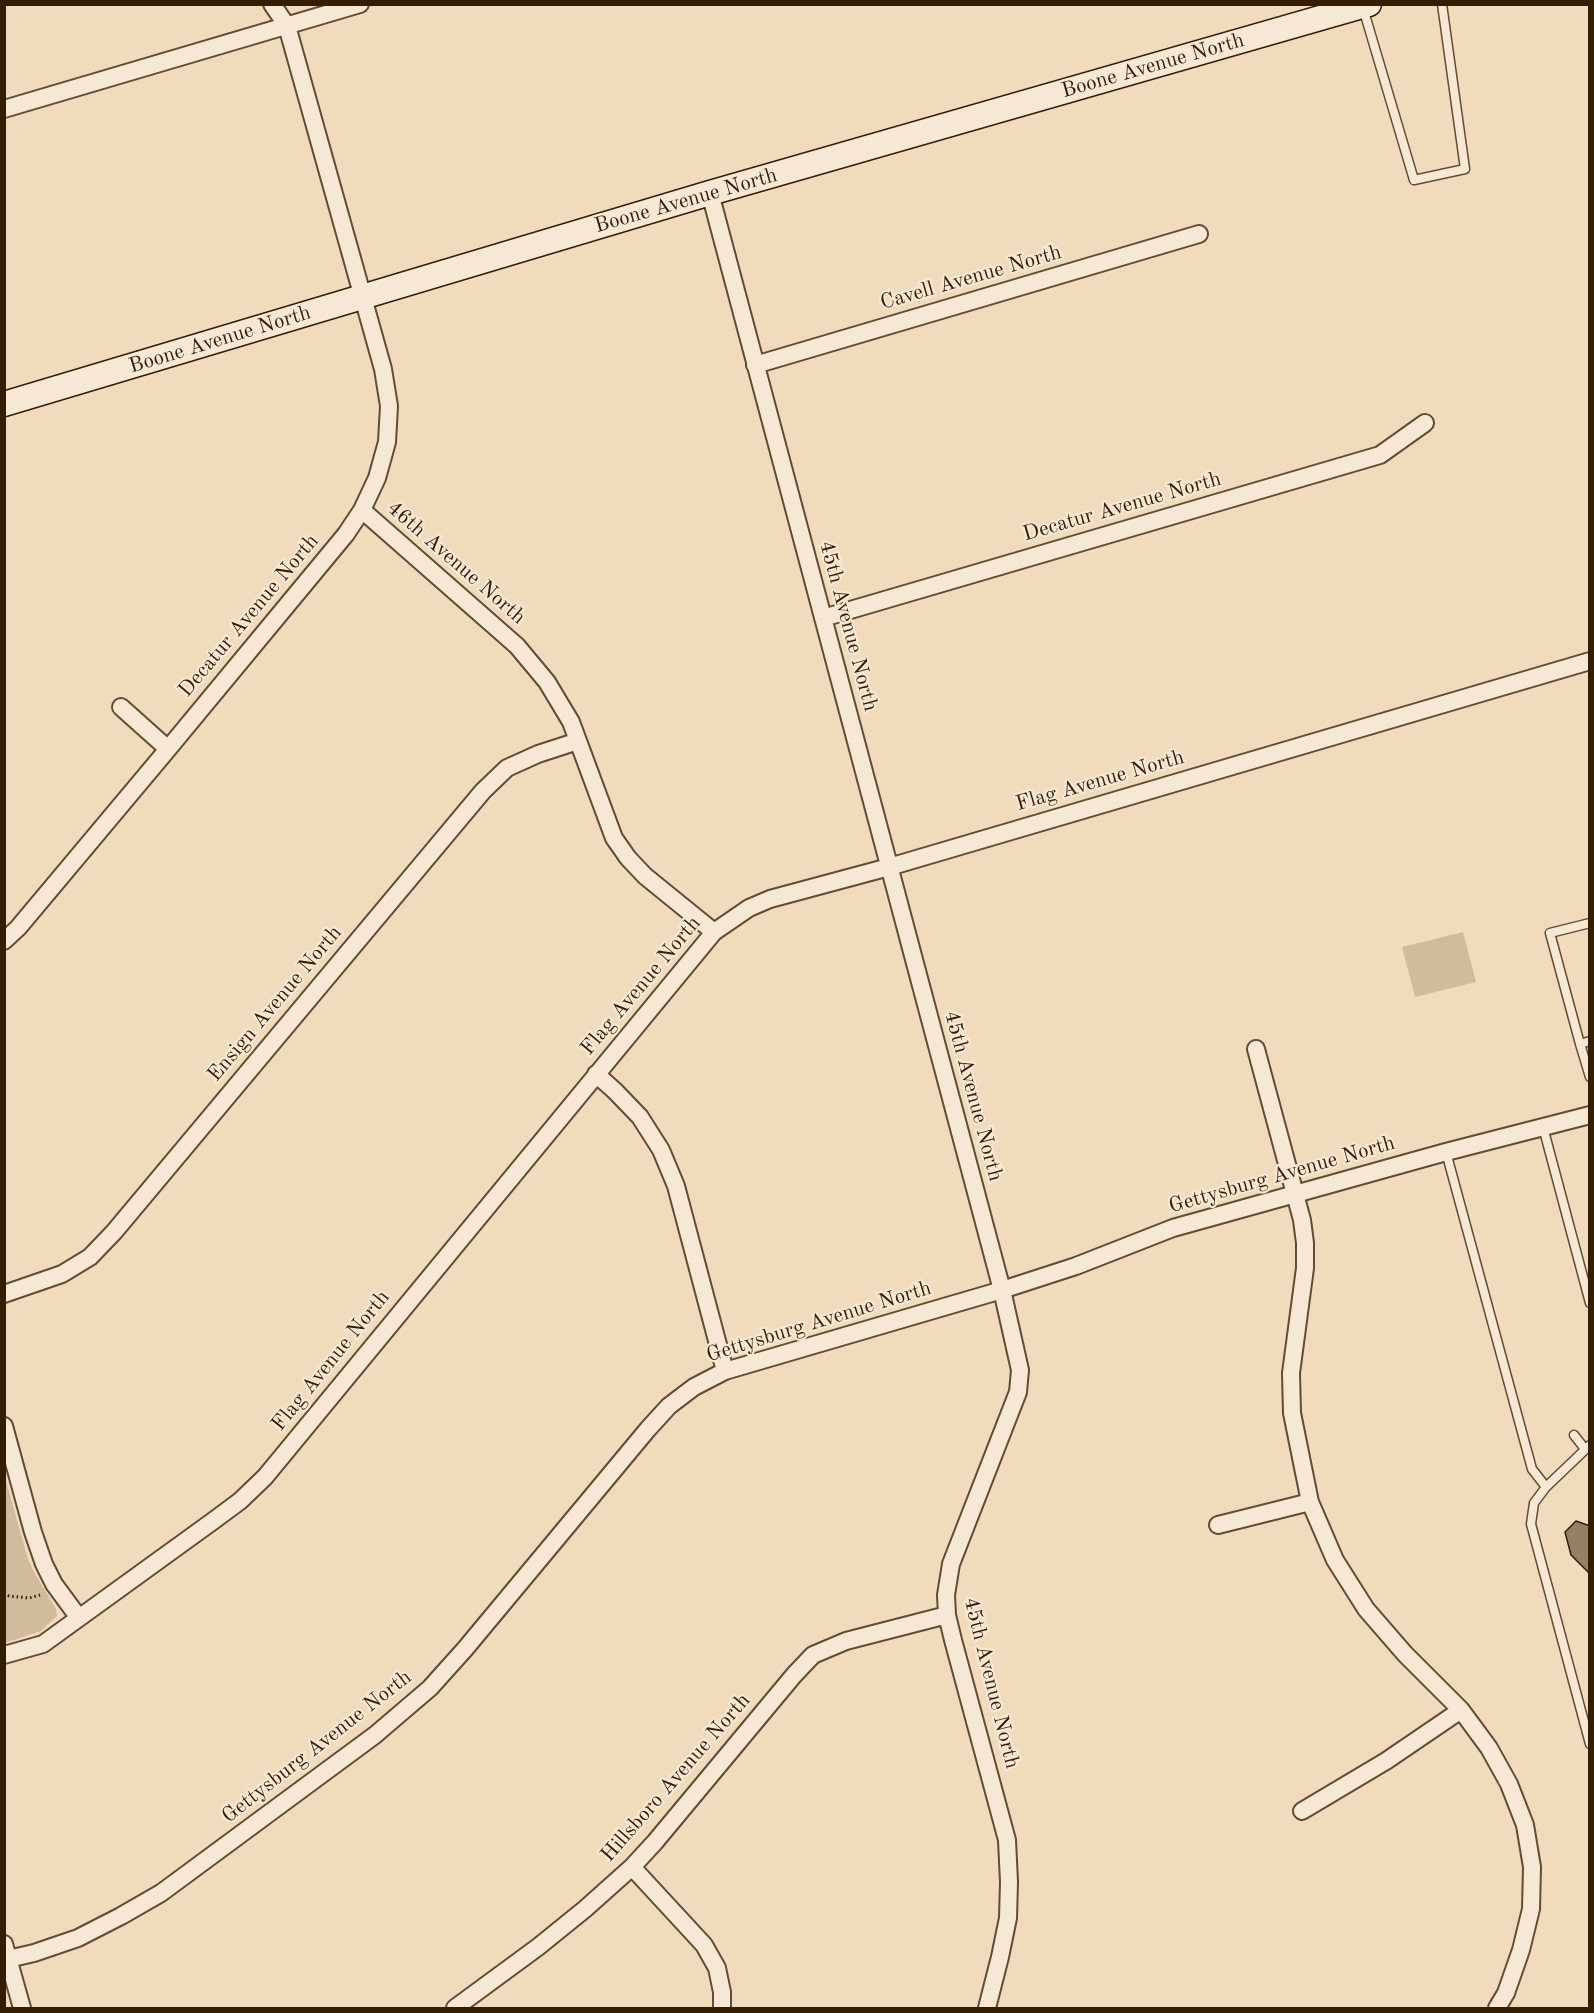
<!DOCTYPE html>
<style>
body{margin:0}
#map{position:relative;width:1594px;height:2013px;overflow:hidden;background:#f1dbbd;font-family:"Old Standard TT",serif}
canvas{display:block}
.frame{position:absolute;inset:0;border:6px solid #331d03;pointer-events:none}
</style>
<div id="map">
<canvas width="1594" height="2013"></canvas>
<div class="frame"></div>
</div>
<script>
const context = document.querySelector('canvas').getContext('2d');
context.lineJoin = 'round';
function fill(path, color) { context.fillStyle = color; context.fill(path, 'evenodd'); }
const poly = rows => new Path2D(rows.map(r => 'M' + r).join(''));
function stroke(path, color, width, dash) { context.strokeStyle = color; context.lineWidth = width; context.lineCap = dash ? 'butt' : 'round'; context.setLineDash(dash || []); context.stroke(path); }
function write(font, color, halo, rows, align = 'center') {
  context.font = font + ' "Old Standard TT",serif'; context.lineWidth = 4.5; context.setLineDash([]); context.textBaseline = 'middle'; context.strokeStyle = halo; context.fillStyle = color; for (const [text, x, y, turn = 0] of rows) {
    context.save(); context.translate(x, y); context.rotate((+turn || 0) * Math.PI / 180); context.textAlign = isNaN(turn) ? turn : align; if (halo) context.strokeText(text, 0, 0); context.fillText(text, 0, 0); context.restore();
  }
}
const green = poly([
 [1463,932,1476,982,1415,997,1402,947],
 [4,1474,28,1559,34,1572,56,1609,57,1616,41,1631,5,1643]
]);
const building = poly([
 [1576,1521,1590,1526,1590,1574,1571,1555,1565,1532,1576,1521]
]);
const path = poly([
 [4,1593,9,1596,29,1598,40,1595]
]);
const lane = poly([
 [1363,8,1414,180,1465,169,1442,4],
 [1590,923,1550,933,1580,1044,1590,1041],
 [1580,1044,1590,1077],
 [1543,1127,1590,1303],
 [1446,1152,1532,1469,1546,1487],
 [1574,1435,1585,1449],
 [1590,1445,1546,1487,1534,1503,1531,1524,1590,1744]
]);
const street = poly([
 [272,4,287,26,383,369,389,406,387,442,377,478,362,510,517,646,547,682,571,722,614,838,628,858,645,876,714,932],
 [4,109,360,4],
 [710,193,1002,1290,1020,1370,1018,1392,951,1564,946,1595,947,1615,953,1640,1007,1840,1009,1882,1008,1918,1000,1957,987,2008],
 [755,365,1199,234],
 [823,618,1380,455,1425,423],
 [121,707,168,749],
 [4,941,18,928,168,749,346,534,362,510],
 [1256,1049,1302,1220,1305,1243,1305,1268,1291,1373,1292,1413,1310,1502,1335,1560,1366,1609,1405,1654,1461,1710,1489,1748,1509,1784,1525,1825,1532,1867,1531,1909,1521,1950,1506,1993,1497,2008],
 [596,1074,615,1091,640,1117,661,1150,676,1186,725,1371],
 [4,1294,62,1274,90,1257,114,1232,483,791,507,768,538,754,578,741],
 [4,1426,33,1532,44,1564,54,1584,79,1618],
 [1218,1525,1310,1502],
 [4,1655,43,1644,213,1521,240,1501,265,1477,714,932,749,908,770,899,889,867,1590,661],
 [1302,1811,1386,1761,1461,1710],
 [632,1867,704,1945,717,1968,722,1992,722,2008],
 [4,1944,22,2008],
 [4,1960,34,1953,78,1938,121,1916,161,1893,375,1735,430,1688,465,1649,648,1429,669,1406,694,1387,725,1371,1002,1290,1076,1266,1173,1228,1446,1152,1590,1115],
 [455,2008,538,1947,585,1909,632,1867,655,1842,794,1675,813,1655,846,1641,947,1615]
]);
const secondary = poly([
 [4,404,710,193,1369,4]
]);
const streetNames = [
 ["Boone Avenue North",1153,66,-16],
 ["Boone Avenue North",686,201,-16],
 ["Cavell Avenue North",971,278,-16],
 ["Boone Avenue North",220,340,-17],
 ["Decatur Avenue North",1122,507,-16],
 ["46th Avenue North",456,563,41],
 ["Decatur Avenue North",249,616,-50],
 ["45th Avenue North",848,626,75],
 ["Flag Avenue North",1100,781,-16],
 ["Flag Avenue North",641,986,-50],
 ["Ensign Avenue North",275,1004,-50],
 ["45th Avenue North",973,1096,75],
 ["Gettysburg Avenue North",1282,1175,-16],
 ["Gettysburg Avenue North",819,1322,-17],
 ["Flag Avenue North",331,1361,-51],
 ["45th Avenue North",991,1683,76],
 ["Gettysburg Avenue North",317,1747,-38],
 ["Hillsboro Avenue North",676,1778,-49]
];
fill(green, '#d1bb9d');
fill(building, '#968064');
stroke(building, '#331d03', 1.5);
stroke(lane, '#624c32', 11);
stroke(street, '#624c32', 20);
stroke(secondary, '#331d03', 27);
stroke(path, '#331d03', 3, [1.5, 3]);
stroke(lane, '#f6e8d4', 8);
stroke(street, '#f6e8d4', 16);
stroke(secondary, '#f6e8d4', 24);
write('21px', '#331d03', '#f6e8d4', streetNames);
</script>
